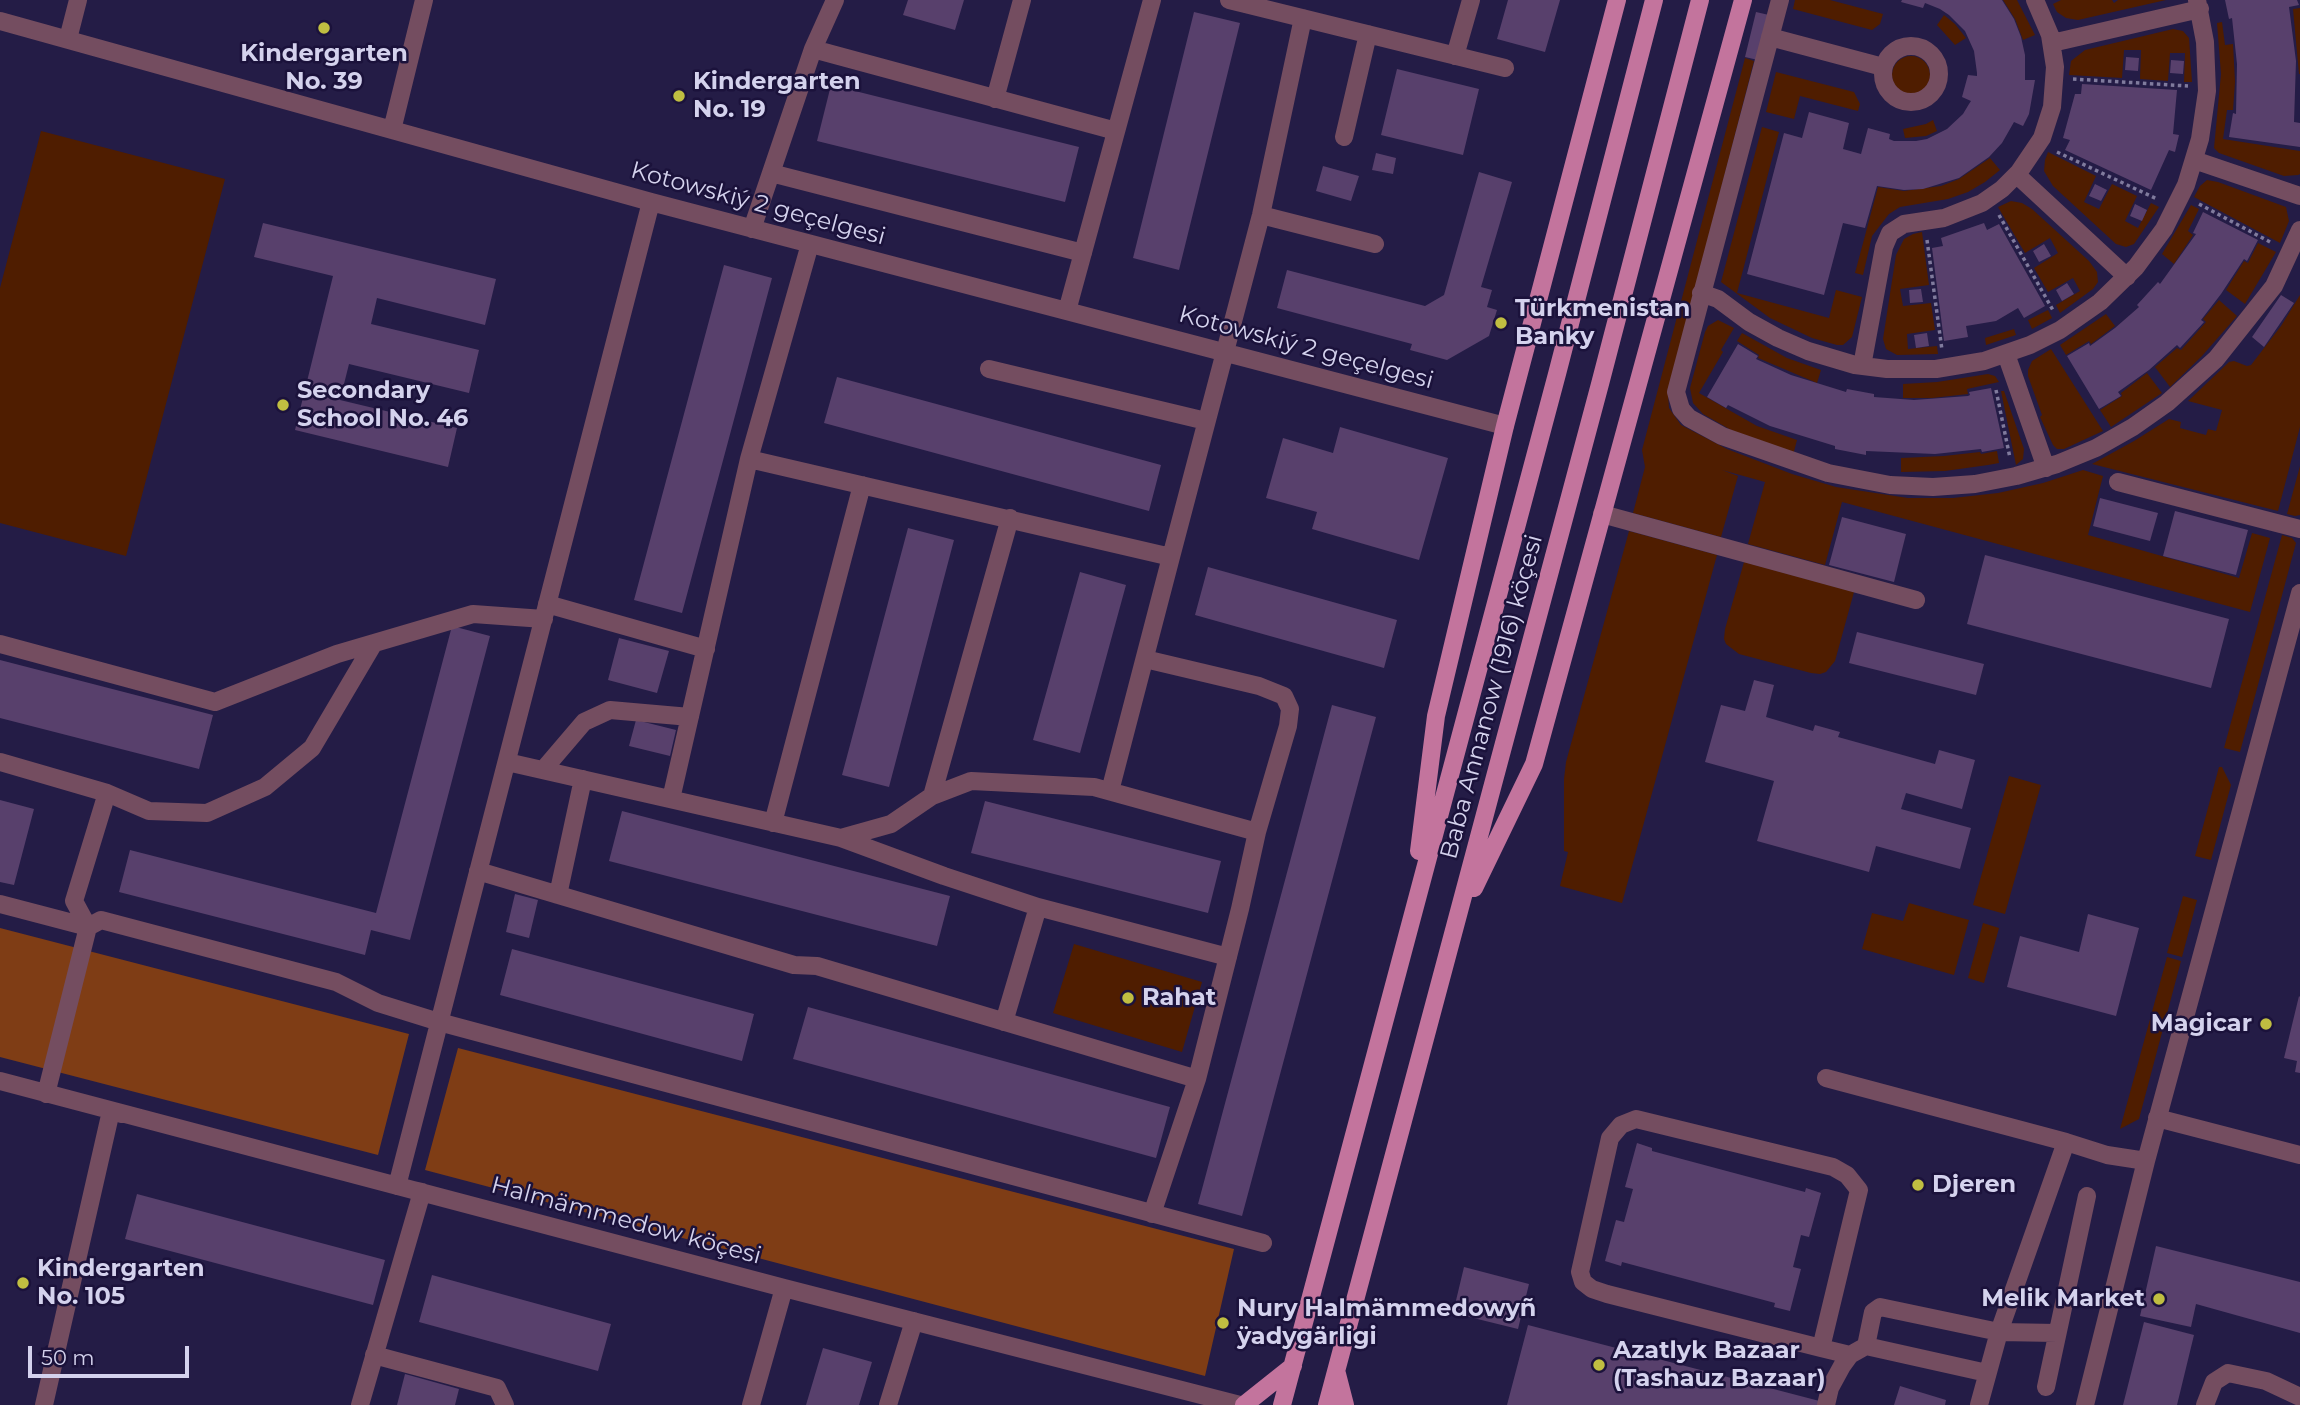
<!DOCTYPE html>
<meta charset="utf-8">
<style>
body{margin:0}
#map{position:relative;width:2300px;height:1405px;overflow:hidden;background:#241c46;font-family:Montserrat,sans-serif}
canvas{display:block}
.scale{position:absolute;left:28px;top:1346px;width:161px;height:32px;box-sizing:border-box;border:4px solid #d4d2ed;border-top:0;padding-left:9px;font-size:21px;line-height:24px;white-space:nowrap;color:#d4d2ed;-webkit-text-stroke:5px #1b123b;paint-order:stroke}
</style>
<div id="map">
<canvas width="2300" height="1405"></canvas>
<div class="scale">50 m</div>
</div>
<script>
const context = document.querySelector('canvas').getContext('2d');
context.lineJoin = 'round';
function fill(path, color) { context.fillStyle = color; context.fill(path, 'evenodd'); }
const poly = rows => new Path2D(rows.map(r => 'M' + r).join(''));
function stroke(path, color, width, dash) { context.strokeStyle = color; context.lineWidth = width; context.lineCap = dash ? 'butt' : 'round'; context.setLineDash(dash || []); context.stroke(path); }
function write(font, color, halo, rows, align = 'center') {
  context.font = font + ' Montserrat,sans-serif'; context.lineWidth = 5; context.setLineDash([]); context.textBaseline = 'middle'; context.strokeStyle = halo; context.fillStyle = color; for (const [text, x, y, turn = 0] of rows) {
    context.save(); context.translate(x, y); context.rotate((+turn || 0) * Math.PI / 180); context.textAlign = isNaN(turn) ? turn : align; if (halo) context.strokeText(text, 0, 0); context.fillText(text, 0, 0); context.restore();
  }
}
const green = poly([
 [1795,0,1830,0,1883,14,1880,24,1872,30,1793,9],
 [2003,0,2017,0,2035,35,2023,40,2015,19],
 [2061,0,2112,0,2114,3,2118,0,2166,0,2078,20,2066,18,2057,12,2053,4],
 [2300,8,2300,74,2299,74,2293,9],
 [1944,15,1955,24,1966,38,1955,45,1937,25],
 [2222,22,2225,45,2233,44,2235,82,2233,110,2227,110,2223,139,2300,151,2300,174,2298,175,2284,176,2219,153,2214,148,2221,74,2217,23],
 [2173,29,2183,31,2189,38,2192,82,2184,82,2185,53,2170,53,2168,81,2140,79,2141,50,2124,50,2122,78,2069,75,2071,61,2085,50],
 '1892 75a19 19 0 1 1 38 0a19 19 0 1 1-38 0Z',
 [1745,58,1754,61,1668,394,1669,408,1681,425,1727,449,1792,474,1836,487,1908,498,1953,498,1998,493,2043,483,2083,470,2103,476,2088,535,2239,578,2252,533,2270,538,2250,612,1842,502,1825,565,1748,544,1765,482,1722,470,1738,476,1721,537,1633,513,1645,467,1642,450],
 [1776,72,1854,92,1860,104,1858,111,1800,96,1794,119,1766,112],
 [1933,120,1937,131,1926,136,1905,138,1903,129,1926,124],
 [1762,127,1779,132,1737,293,1829,318,1836,290,1862,297,1852,337,1843,345,1837,345,1812,338,1770,318,1721,282],
 [41,131,225,179,126,556,0,523,0,288],
 [2048,152,2096,176,2084,202,2099,209,2112,184,2137,196,2125,221,2138,228,2151,203,2159,207,2134,244,2126,247,2116,244,2053,186,2044,171,2045,160],
 [1990,158,2000,170,1985,182,1968,192,1948,199,1900,207,1889,214,1872,236,1863,275,1855,273,1878,187,1904,191,1941,186,1959,179],
 [2207,180,2218,182,2286,207,2289,221,2280,243,2194,197,2200,186],
 [2011,201,2022,203,2032,209,2089,261,2097,272,2098,282,2093,289,2060,313,2056,305,2080,291,2073,278,2048,292,2034,268,2058,253,2050,238,2025,253,1998,207],
 [2191,205,2199,209,2188,231,2193,235,2174,264,2162,254],
 [1922,232,1929,285,1900,289,1903,306,1931,303,1935,330,1907,334,1908,349,1937,346,1938,354,1897,355,1886,349,1883,339,1896,255,1904,239,1913,234],
 [2258,243,2276,252,2245,304,2226,290,2244,261,2248,263],
 [2300,295,2300,427,2278,511,2092,464,2134,441,2169,419,2181,422,2180,428,2206,435,2208,429,2216,431,2222,410,2188,401,2229,362,2234,361,2247,366,2251,365,2281,326],
 [2219,300,2237,316,2202,356,2170,387,2155,367,2177,348,2181,350,2206,322,2203,319],
 [2048,310,2052,318,2032,329,2028,320],
 [2106,314,2115,326,2091,344,2089,341,2066,355,2060,345],
 [1718,320,1734,328,1721,350,1723,352,1699,393,1757,426,1797,440,1793,455,1731,430,1703,414,1693,403,1690,388,1705,332,1708,326],
 [2014,329,2016,335,1986,345,1985,338],
 [1742,333,1787,358,1821,370,1817,383,1758,358,1759,355,1737,341],
 [2051,349,2103,431,2064,449,2057,449,2053,445,2040,417,2042,415,2028,376,2028,370,2032,361],
 [2147,373,2162,393,2111,427,2100,410,2122,396,2121,393],
 [1988,374,1995,376,1999,382,1967,389,1968,394,1932,398,1903,398,1903,384,1937,382],
 [2001,391,2004,391,2024,449,2023,459,2016,465],
 [1997,451,1999,463,1988,465,1945,471,1901,472,1901,458,1944,456,1980,452,1981,454],
 [2300,466,2300,515,2295,516,2287,514],
 [1629,531,1717,555,1622,903,1560,886,1568,852,1564,851,1564,779,1566,762],
 [2282,535,2292,538,2296,543,2240,752,2224,748],
 [1744,562,1854,592,1835,661,1826,672,1820,674,1811,673,1739,654,1726,644,1724,639,1725,629],
 [2219,767,2222,767,2231,785,2211,860,2195,856],
 [2009,776,2041,785,2005,914,1973,905],
 [2183,896,2197,900,2182,957,2167,953],
 [1909,903,1969,920,1954,975,1862,949,1872,913,1903,921],
 [1983,923,1999,928,1984,983,1968,978],
 [1074,944,1202,982,1182,1052,1053,1013],
 [2167,957,2181,961,2139,1119,2120,1129]
]);
const forest = poly([
 [0,928,409,1034,378,1155,0,1057],
 [458,1048,1234,1249,1205,1376,425,1170]
]);
const building = poly([
 [908,0,964,0,955,30,903,15],
 [1508,0,1560,0,1545,52,1497,39],
 [1902,0,2002,0,2014,19,2021,37,2025,55,2025,80,2035,80,2029,114,2023,126,2014,122,2002,143,1989,157,1959,178,1923,189,1904,190,1877,186,1865,228,1843,223,1824,295,1747,274,1784,133,1802,138,1809,112,1849,123,1843,149,1861,154,1868,128,1890,134,1889,139,1894,141,1916,141,1927,139,1947,129,1963,114,1969,104,1971,101,1962,97,1968,75,1977,76,1977,73,1974,51,1965,31,1949,15,1940,9,1925,3,1923,8,1901,2],
 [2225,0,2297,0,2299,5,2289,7,2296,61,2294,122,2300,123,2300,147,2229,137,2233,113,2236,114,2237,64,2232,18,2229,19],
 [1194,12,1240,23,1179,270,1133,258],
 [1756,12,1769,15,1758,60,1745,57],
 [2126,57,2139,58,2138,71,2125,70],
 [2171,60,2184,61,2183,74,2170,73],
 [1397,69,1479,89,1463,155,1381,135],
 [2082,84,2177,90,2173,134,2179,135,2175,152,2169,150,2151,190,2065,150,2070,140,2063,138,2075,94,2081,94],
 [831,85,1079,147,1065,202,817,141],
 [1376,153,1396,158,1393,174,1372,170],
 [1323,166,1359,176,1351,201,1316,191],
 [1479,172,1512,182,1481,287,1492,290,1487,307,1497,310,1489,336,1447,360,1410,350,1412,344,1277,308,1287,270,1425,306,1444,295],
 [2095,184,2107,190,2101,201,2089,196],
 [2135,204,2147,210,2142,221,2130,216],
 [2203,212,2258,240,2247,261,2244,259,2221,294,2201,320,2204,322,2180,348,2177,345,2149,370,2118,392,2121,396,2099,409,2067,356,2089,343,2090,346,2115,328,2139,307,2137,305,2158,282,2160,284,2196,234,2193,233],
 [263,223,496,279,485,325,377,298,371,324,479,350,469,393,349,364,340,400,457,428,448,467,295,430,333,276,254,257],
 [1984,223,1987,230,1999,224,2045,306,2024,318,2018,308,1996,321,1966,326,1968,337,1944,341,1932,248,1943,246,1941,238],
 [2044,244,2051,256,2039,262,2033,251],
 [724,265,772,278,682,613,634,600],
 [2067,283,2074,294,2062,301,2056,290],
 [1921,289,1923,302,1910,303,1909,290],
 [2281,295,2294,303,2264,347,2252,337],
 [1927,333,1929,346,1916,348,1914,335],
 [1738,344,1758,356,1756,359,1791,375,1846,392,1847,389,1874,394,1874,397,1914,400,1968,396,1970,395,1969,392,1991,388,2004,448,1982,452,1981,449,1935,454,1866,451,1866,455,1835,449,1835,446,1770,426,1728,405,1726,408,1707,397],
 [837,377,1161,465,1149,511,824,423],
 [1340,427,1448,458,1419,560,1312,529,1317,512,1266,498,1283,438,1333,453],
 [2100,498,2158,513,2150,541,2093,526],
 [2175,511,2248,530,2236,575,2163,556],
 [1842,517,1906,534,1894,582,1829,565],
 [908,528,954,540,889,787,842,775],
 [1985,555,2229,619,2211,688,1967,624],
 [1208,567,1397,620,1384,668,1195,615],
 [1080,572,1126,585,1080,753,1033,740],
 [452,626,490,636,410,940,371,930,365,955,119,892,130,850,376,913],
 [1857,632,1984,664,1976,695,1849,663],
 [619,638,669,651,657,693,608,680],
 [0,660,213,715,199,769,0,718],
 [1754,680,1774,685,1766,717,1813,731,1815,725,1840,732,1838,737,1935,764,1939,750,1975,760,1962,809,1906,793,1901,809,1971,828,1960,869,1876,846,1869,872,1757,841,1774,781,1705,762,1721,705,1745,711],
 [1332,705,1376,717,1242,1216,1198,1204],
 [636,720,676,730,670,756,629,746],
 [0,800,34,809,14,885,0,882],
 [985,801,1221,861,1208,913,971,853],
 [622,811,950,896,937,946,609,861],
 [515,894,538,900,529,938,506,932],
 [2088,914,2139,928,2116,1016,2007,987,2020,936,2079,952],
 [512,949,754,1014,742,1061,500,995],
 [2299,996,2300,997,2300,1073,2295,1072,2297,1061,2284,1058],
 [808,1007,1170,1107,1156,1158,793,1059],
 [1637,1143,1652,1148,1652,1151,1805,1192,1806,1188,1821,1193,1809,1237,1801,1235,1793,1267,1801,1269,1790,1311,1774,1307,1775,1303,1622,1262,1621,1266,1605,1261,1616,1220,1624,1222,1633,1189,1625,1187],
 [137,1194,385,1260,373,1305,125,1239],
 [2156,1246,2300,1282,2300,1333,2196,1304,2191,1327,2140,1316],
 [1464,1267,1529,1284,1518,1329,1453,1313],
 [432,1275,611,1324,598,1371,419,1322],
 [2144,1322,2194,1335,2177,1405,2123,1405],
 [1528,1325,1831,1404,1830,1405,1507,1405],
 [823,1348,872,1362,859,1405,806,1405],
 [405,1374,459,1389,455,1405,397,1405],
 [1900,1386,1946,1400,1945,1405,1894,1405]
]);
const path = poly([
 [2073,79,2188,86],
 [2057,152,2157,199],
 [2199,204,2272,243],
 [1999,215,2054,312],
 [1927,240,1942,350],
 [1996,390,2010,458]
]);
const minor = poly([
 [1229,0,1505,68],
 [1780,0,1676,392,1681,409,1689,418,1722,436,1828,473,1890,485,1933,487,1975,484,2016,476,2057,464,2096,448,2133,427,2167,403,2216,359,2274,286,2300,230],
 [0,21,651,202,1505,426],
 [1770,37,1883,67],
 [68,39,78,0],
 [2052,43,2200,9],
 '1883 74a28 28 0 1 1 56 0a28 28 0 1 1-56 0Z',
 [813,49,835,0],
 [1455,56,1471,0],
 [995,99,1022,0],
 [392,130,424,0],
 [1344,137,1368,34],
 [2194,160,2300,196],
 [771,173,1083,253],
 [2017,175,2127,277],
 [1261,215,1375,244],
 [752,229,813,49,1116,131],
 [810,244,749,459,1171,557,1110,791],
 [1701,293,1718,299,1749,322,1778,338,1808,351,1855,365,1887,369,1936,369,1984,361,2030,345,2060,330,2100,302,2136,267,2164,229,2186,185,2200,139,2207,91,2205,42,2197,0],
 [1067,311,1152,0],
 [2006,354,2046,468],
 [1862,366,1884,247,1890,233,1904,224,1944,218,1982,203,2002,189,2019,172,2042,138,2052,107,2055,67,2050,35,2035,0],
 [989,369,1206,421],
 [2118,482,2300,529],
 [1602,514,1916,600],
 [1171,557,1261,215,1303,18],
 [547,604,706,649],
 [0,644,215,702,337,654,473,614,544,619],
 [1145,659,1259,686,1284,696,1290,709,1288,726,1257,832,1240,909,1197,1079,1152,1214],
 [0,762,107,793,74,901,88,927,46,1094],
 [507,762,841,838,891,824,932,796,971,781,1094,787,1257,832],
 [543,770,584,722,610,710,690,717],
 [107,793,149,811,207,813,265,787,312,748,374,643],
 [932,796,1010,518],
 [671,799,749,459],
 [773,823,862,485],
 [841,838,944,876,1038,907,1004,1022],
 [478,871,794,965,817,966,1197,1079],
 [558,895,583,779],
 [0,904,88,927,101,920,336,982,378,1003,439,1022,1263,1243],
 [1038,907,1228,957],
 [1826,1078,2066,1142],
 [0,1081,784,1288,1240,1405],
 [2157,1118,2300,1155],
 [397,1186,651,202],
 [1866,1346,1873,1312,1880,1307,1999,1332,2057,1333],
 [1821,1348,1859,1190,1847,1175,1833,1167,1636,1119,1621,1125,1610,1138,1580,1272,1583,1282,1592,1289,1607,1294,1821,1348,1850,1355],
 [374,1355,497,1388,505,1405],
 [2046,1387,2087,1196],
 [44,1405,111,1111,122,1114],
 [360,1405,422,1192,413,1190],
 [751,1405,784,1288],
 [888,1405,914,1321],
 [1826,1405,1830,1388,1842,1366,1850,1355,1866,1346,1987,1373],
 [1979,1405,1999,1332,2066,1142,2107,1155,2146,1161],
 [2085,1405,2146,1161,2300,593],
 [2205,1405,2214,1382,2228,1373,2266,1381,2300,1397]
]);
const major = poly([
 [1419,851,1436,716,1505,426,1617,0],
 [1474,888,1534,764,1743,0],
 [1337,1374,1345,1405],
 [1244,1405,1293,1366],
 [1282,1405,1557,374,1654,0],
 [1327,1405,1600,384,1700,0]
]);
const markers = [
 [324,28,7,"#c0be41"],
 [679,96,7,"#c0be41"],
 [1501,323,7,"#c0be41"],
 [283,405,7,"#c0be41"],
 [1128,998,7,"#c0be41"],
 [2266,1024,7,"#c0be41"],
 [1918,1185,7,"#c0be41"],
 [23,1283,7,"#c0be41"],
 [2159,1299,7,"#c0be41"],
 [1223,1323,7,"#c0be41"],
 [1599,1365,7,"#c0be41"]
];
const poiNames = [
 ["Kindergarten",324,54,"center"],
 ["No. 39",324,82,"center"],
 ["Kindergarten",693,82],
 ["No. 19",693,110],
 ["Türkmenistan",1515,309],
 ["Banky",1515,337],
 ["Secondary",297,391],
 ["School No. 46",297,419],
 ["Rahat",1142,998],
 ["Magicar",2252,1024,"right"],
 ["Djeren",1932,1185],
 ["Kindergarten",37,1269],
 ["No. 105",37,1297],
 ["Melik Market",2145,1299,"right"],
 ["Nury Halmämmedowyñ",1237,1309],
 ["ÿadygärligi",1237,1337],
 ["Azatlyk Bazaar",1613,1351],
 ["(Tashauz Bazaar)",1613,1379]
];
const streetNames = [
 ["Kotowskiý 2 geçelgesi",758,204,15],
 ["Kotowskiý 2 geçelgesi",1306,348,15],
 ["Baba Annanow (1916) köçesi",1492,697,-75],
 ["Halmämmedow köçesi",626,1221,15]
];
fill(green, '#4f1d00');
fill(forest, '#7f3d15');
fill(building, '#58406c');
stroke(path, '#807b9d', 3.5, [3.5, 3.5]);
stroke(minor, '#744d60', 18);
stroke(major, '#c3749d', 18);
for (const [x, y, r, color] of markers) { const dot = new Path2D(); dot.arc(x, y, r, 0, 2 * Math.PI); context.fillStyle = color; context.fill(dot); stroke(dot, '#1b123b', 2.5); }
write('bold 24px', '#d4d2ed', '#1b123b', poiNames, 'left');
write('24px', '#d4d2ed', '#1b123b', streetNames);
</script>
